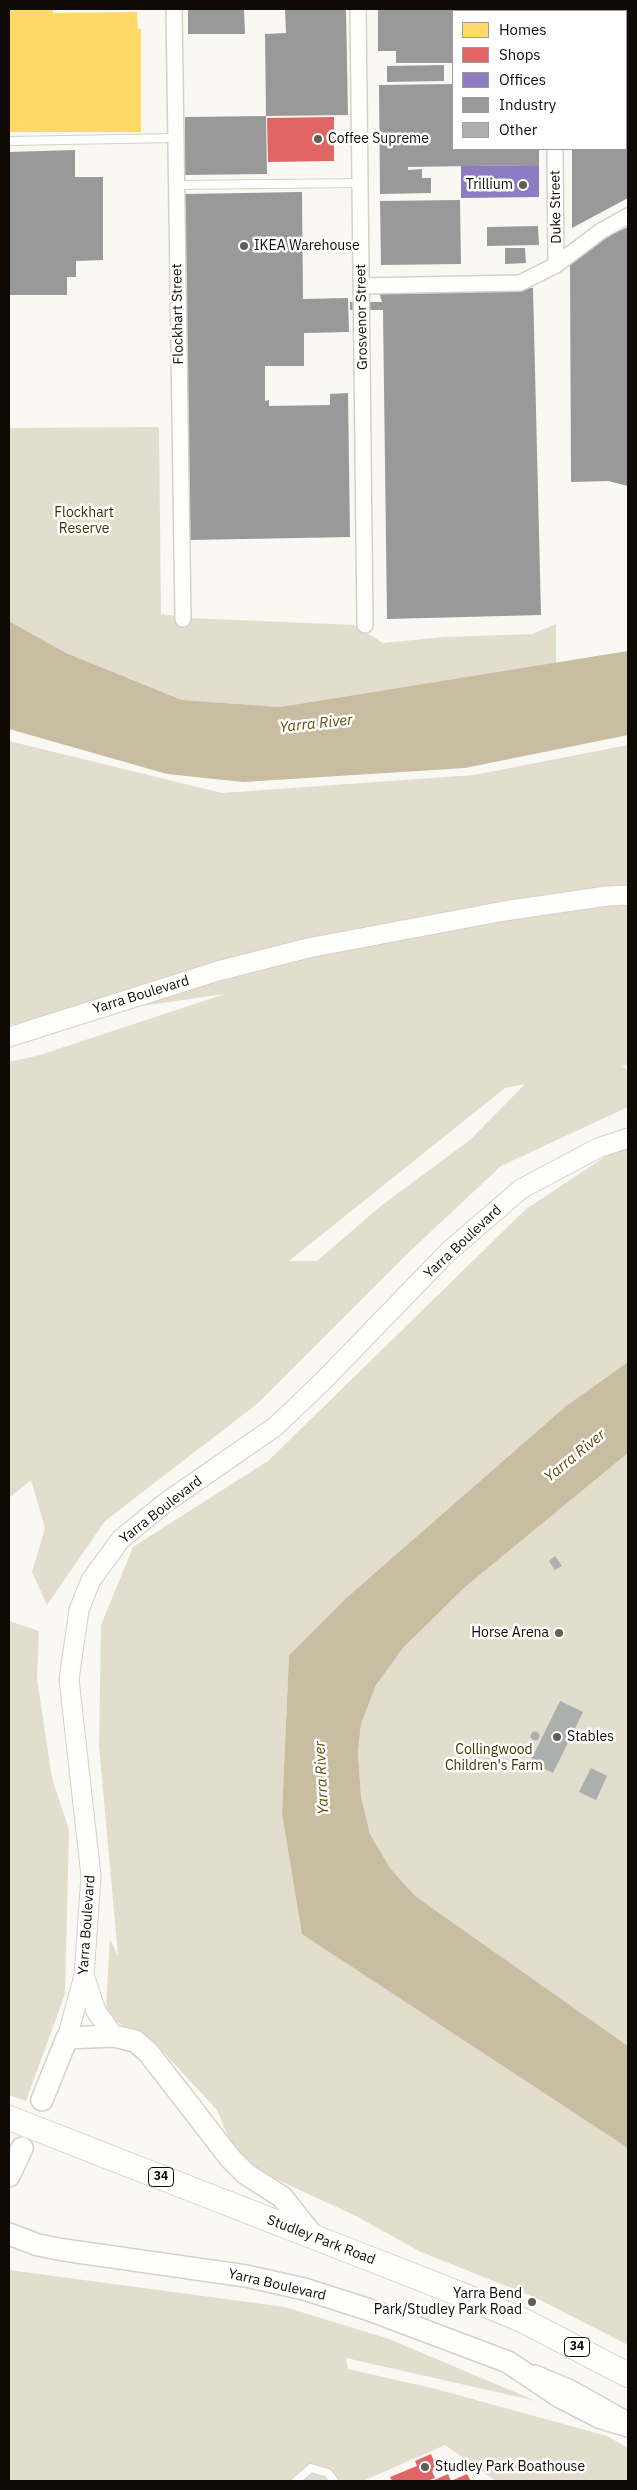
<!DOCTYPE html>
<style>
body{margin:0}
#map{position:relative;width:637px;height:2490px;overflow:hidden;background:#faf8f2;font-family:"IBM Plex Sans",sans-serif}
canvas{display:block}
.frame{position:absolute;inset:0;border:10px solid #0f0b04;pointer-events:none}
.legend{position:absolute;left:452px;top:10px;width:175px;height:140px;box-sizing:border-box;background:#fff;border:1px solid #9f9d9b;margin:0;padding:6px 9px;list-style:none;font-size:15px;color:#0f0b04}
.legend li{display:flex;align-items:center;gap:10px;height:25px}
.legend b{width:25px;border:1px solid #9f9d9b}
</style>
<div id="map">
<canvas width="637" height="2490"></canvas>
<div class="frame"></div>
<ul class="legend">
<li><b style="height:14px;background:#ffd966"></b>Homes</li>
<li><b style="height:14px;background:#e06666"></b>Shops</li>
<li><b style="height:14px;background:#8e7cc3"></b>Offices</li>
<li><b style="height:14px;background:#999"></b>Industry</li>
<li><b style="height:14px;background:#abb0af"></b>Other</li>
</ul>
</div>
<script>
const context = document.querySelector('canvas').getContext('2d');
context.lineJoin = 'round';
function fill(path, color) { context.fillStyle = color; context.fill(path, 'evenodd'); }
const poly = rows => new Path2D(rows.map(r => 'M' + r).join(''));
function stroke(path, color, width, dash) { context.strokeStyle = color; context.lineWidth = width; context.lineCap = dash ? 'butt' : 'round'; context.setLineDash(dash || []); context.stroke(path); }
function write(font, color, halo, rows, align = 'center') {
  context.font = font + ' "IBM Plex Sans",sans-serif'; context.lineWidth = 5; context.setLineDash([]); context.textBaseline = 'middle'; context.strokeStyle = halo; context.fillStyle = color; for (const [text, x, y, turn = 0] of rows) {
    context.save(); context.translate(x, y); context.rotate((+turn || 0) * Math.PI / 180); context.textAlign = isNaN(turn) ? turn : align; if (halo) context.strokeText(text, 0, 0); context.fillText(text, 0, 0); context.restore();
  }
}
const green = poly([
 [159,427,161,614,190,618,354,625,383,643,444,637,532,634,556,624,556,663,280,707,182,700,66,653,9,621,9,428],
 [9,741,222,793,474,775,628,745,628,1065,622,1066,628,1070,628,1107,501,1166,406,1255,257,1404,105,1521,47,1605,32,1572,45,1528,31,1480,9,1498,9,1062,40,1055,225,994,9,1025],
 [525,1084,470,1140,382,1205,317,1261,289,1261,505,1088],
 [628,1149,628,1362,566,1406,344,1600,289,1655,282,1813,628,2148,628,2345,536,2298,421,2252,354,2215,267,2175,242,2157,229,2139,217,2110,155,2043,113,2020,106,2009,110,1939,118,1956,99,1746,101,1625,133,1547,268,1461,526,1209,611,1153],
 [628,1453,628,2046,415,1896,390,1868,370,1834,361,1797,358,1751,361,1724,376,1685,403,1648,465,1587],
 [9,1621,39,1631,37,1679,52,1778,69,1830,65,1994,26,2101,9,2095],
 [9,2270,285,2307,389,2339,536,2401,346,2358,348,2369,436,2389,607,2436,628,2448,628,2481,496,2481,445,2445,363,2481,9,2481]
]);
const water = poly([
 [9,621,66,653,182,700,280,707,628,651,628,735,465,768,243,782,167,774,9,729],
 [628,1362,628,1453,465,1587,403,1648,376,1685,361,1724,358,1751,361,1797,370,1834,390,1868,415,1896,628,2046,628,2148,302,1934,282,1813,289,1655,344,1600,566,1406]
]);
const homes = poly([
 [9,9,53,9,53,13,137,12,138,29,141,29,141,132,9,132]
]);
const shops = poly([
 [334,117,334,161,268,162,267,118],
 [431,2454,437,2469,432,2471,435,2478,427,2481,392,2481,390,2477,417,2466,415,2461],
 [448,2474,451,2481,467,2474,471,2481,432,2481]
]);
const offices = poly([
 [539,165,539,197,461,198,461,166]
]);
const industry = poly([
 [188,9,244,9,245,34,188,34],
 [285,9,346,9,348,115,266,116,265,34,286,33],
 [378,9,523,9,523,11,453,11,453,63,396,63,396,51,378,51],
 [570,9,628,9,628,198,572,228,572,149,626,149,626,11,570,11],
 [444,65,444,81,387,82,387,66],
 [453,84,453,149,539,149,539,165,408,167,408,170,422,169,422,178,431,178,431,193,380,194,379,85],
 [266,116,267,174,185,175,185,117],
 [75,150,75,177,103,177,103,260,76,261,76,277,67,277,67,295,9,295,9,152],
 [302,192,303,299,348,298,349,332,304,333,304,366,265,366,265,401,269,400,269,406,330,405,330,394,348,393,350,537,190,540,185,194],
 [460,200,461,264,381,265,380,201],
 [538,226,539,245,487,246,487,227],
 [628,227,628,486,608,481,571,482,570,263,614,233],
 [505,248,525,248,526,263,505,264],
 [533,288,541,615,387,619,383,310,350,310,350,302,382,302,379,292]
]);
const building = poly([
 [555,1556,562,1566,555,1570,549,1561],
 [560,1701,583,1712,553,1773,530,1762],
 '530.5 1736a4.5 4.5 0 1 1 9 0a4.5 4.5 0 1 1-9 0Z',
 [591,1768,607,1776,596,1800,579,1792]
]);
const service = poly([
 [9,141,176,138],
 [176,185,361,183],
 [296,2481,311,2468,328,2473,334,2481]
]);
const minor = poly([
 [174,9,183,619],
 [358,9,365,625],
 [554,9,554,11],
 [555,149,556,265],
 [362,286,520,283,556,265,601,231,628,216],
 [535,2373,571,2388,628,2420]
]);
const tertiary = poly([
 [9,1037,218,971,308,948,504,911,607,896,628,895],
 [85,1978,96,2011,114,2036],
 [67,2038,84,1976,91,1876,69,1679,79,1610,91,1580,121,1539,165,1503,276,1426,324,1380,448,1252,521,1189,598,1148,628,1138]
]);
const secondary = poly([
 [42,2100,67,2038,114,2036,135,2041,148,2052,230,2158,246,2174,282,2197,313,2236],
 [9,2176,22,2148],
 [9,2234,38,2245,64,2250,246,2276,304,2289,367,2309,508,2362,560,2397,601,2418,628,2426]
]);
const primary = poly([
 [9,2118,460,2294,524,2321,628,2375]
]);
const markers = [
 [318,139,5,"#615e57"],
 [523,185,5,"#615e57"],
 [244,246,5,"#615e57"],
 [559,1633,5,"#615e57"],
 [557,1737,5,"#615e57"],
 [532,2302,5,"#615e57"],
 [425,2467,5,"#615e57"]
];
const shields = [
 [161,2177,25],
 [577,2347,25]
];
const shieldNames = [
 ["34",161,2177],
 ["34",577,2347]
];
const poiNames = [
 ["Coffee Supreme",328,139],
 ["Trillium",513,185,"right"],
 ["IKEA Warehouse",254,246],
 ["Horse Arena",549,1633,"right"],
 ["Stables",567,1737],
 ["Yarra Bend",522,2294,"right"],
 ["Park/Studley Park Road",522,2310,"right"],
 ["Studley Park Boathouse",435,2467]
];
const streetNames = [
 ["Duke Street",556,207,-91],
 ["Flockhart Street",178,314,-91],
 ["Grosvenor Street",362,317,-91],
 ["Yarra Boulevard",141,995,-17],
 ["Yarra Boulevard",463,1242,-43],
 ["Yarra Boulevard",161,1510,-38],
 ["Yarra Boulevard",87,1925,-86],
 ["Studley Park Road",321,2240,21],
 ["Yarra Boulevard",277,2285,13]
];
const parkNames = [
 ["Flockhart",84,513],
 ["Reserve",84,529],
 ["Collingwood",494,1750],
 ["Children's Farm",494,1766]
];
const waterNames = [
 ["Yarra River",316,724,-6],
 ["Yarra River",575,1456,-39],
 ["Yarra River",322,1778,-93]
];
fill(green, '#e3ddce');
fill(water, '#c8bca1');
fill(homes, '#ffd966');
fill(shops, '#e06666');
fill(offices, '#8e7cc3');
fill(industry, '#999');
fill(building, '#abb0af');
stroke(service, '#d4d1c9', 10);
stroke(minor, '#d4d1c9', 18);
stroke(tertiary, '#d4d1c9', 21);
stroke(secondary, '#d4d1c9', 24);
stroke(primary, '#d4d1c9', 26);
stroke(service, '#fefefd', 8);
stroke(minor, '#fefefd', 15);
stroke(tertiary, '#fefefd', 19);
stroke(secondary, '#fefefd', 21);
stroke(primary, '#fefefd', 24);
for (const [x, y, r, color] of markers) { const dot = new Path2D(); dot.arc(x, y, r, 0, 2 * Math.PI); context.fillStyle = color; context.fill(dot); stroke(dot, '#fff', 2); }
for (const [x, y, w] of shields) { const box = new Path2D(); box.roundRect(x - w / 2, y - 9.5, w, 19, 4); context.fillStyle = '#fff'; context.fill(box); stroke(box, '#0f0b04', 1); }
write('bold 12px', '#0f0b04', null, shieldNames);
write('14px', '#0f0b04', '#fff', poiNames, 'left');
write('14px', '#0f0b04', '#fff', streetNames);
write('14px', '#433100', '#fff', parkNames);
write('italic 15px', '#634a06', '#fff', waterNames);
</script>
